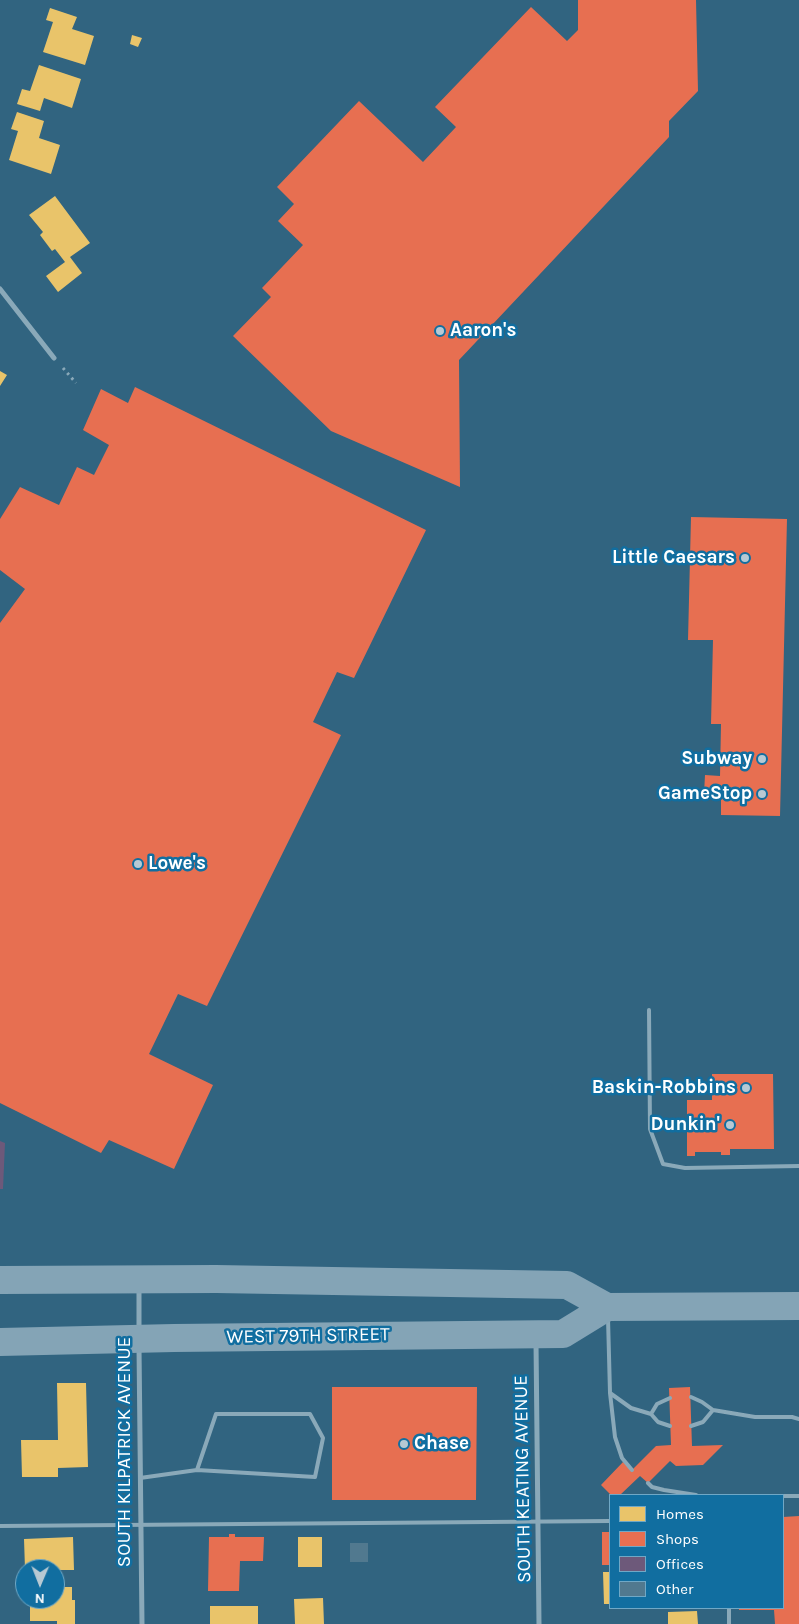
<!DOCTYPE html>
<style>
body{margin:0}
#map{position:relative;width:799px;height:1624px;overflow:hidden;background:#316480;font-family:Karla,sans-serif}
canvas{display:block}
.legend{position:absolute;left:609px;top:1494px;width:175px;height:115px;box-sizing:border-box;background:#116ea0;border:1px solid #70a8c6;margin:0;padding:6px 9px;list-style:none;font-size:15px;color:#fff}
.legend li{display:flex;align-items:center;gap:10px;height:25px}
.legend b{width:25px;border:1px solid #70a8c6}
.north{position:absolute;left:15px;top:1559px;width:50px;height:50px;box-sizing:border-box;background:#116ea0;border:1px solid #70a8c6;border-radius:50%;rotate:181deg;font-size:14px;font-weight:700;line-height:20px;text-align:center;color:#fff}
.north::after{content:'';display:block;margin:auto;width:18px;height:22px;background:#b7c9d3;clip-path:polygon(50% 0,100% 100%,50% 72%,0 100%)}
</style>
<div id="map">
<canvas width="799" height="1624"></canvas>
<ul class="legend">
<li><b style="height:14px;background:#e9c46a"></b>Homes</li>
<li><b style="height:14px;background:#e76f51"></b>Shops</li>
<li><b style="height:14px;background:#6d597a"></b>Offices</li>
<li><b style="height:14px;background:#51798f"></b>Other</li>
</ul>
<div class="north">N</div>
</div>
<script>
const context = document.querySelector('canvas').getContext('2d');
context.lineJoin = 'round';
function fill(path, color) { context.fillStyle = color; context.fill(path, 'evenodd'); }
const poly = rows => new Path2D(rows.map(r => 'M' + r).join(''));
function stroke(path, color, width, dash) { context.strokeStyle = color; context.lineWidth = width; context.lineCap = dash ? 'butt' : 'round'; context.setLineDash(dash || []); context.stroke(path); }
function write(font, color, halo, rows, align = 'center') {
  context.font = font + ' Karla,sans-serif'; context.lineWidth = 5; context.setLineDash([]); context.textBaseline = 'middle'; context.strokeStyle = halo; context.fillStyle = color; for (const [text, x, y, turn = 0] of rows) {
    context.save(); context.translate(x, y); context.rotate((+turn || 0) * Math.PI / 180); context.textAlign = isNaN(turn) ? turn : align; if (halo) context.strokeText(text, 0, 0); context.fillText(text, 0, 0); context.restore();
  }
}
const homes = poly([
 [50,8,77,17,72,29,94,36,85,65,43,52,53,22,46,20],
 [132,35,142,38,138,47,130,44],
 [39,65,81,79,72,108,44,98,40,111,17,104,22,89,30,91],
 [17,112,44,121,39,138,60,145,51,174,9,160,18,131,11,129],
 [55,196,90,243,70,257,82,273,58,292,46,276,65,262,55,249,52,251,40,235,43,232,29,215],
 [0,371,7,375,0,386],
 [57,1383,86,1383,88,1467,58,1468,58,1477,22,1477,21,1440,58,1440],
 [73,1537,74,1570,59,1570,59,1575,55,1575,55,1569,25,1569,24,1539],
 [298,1537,322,1537,322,1567,298,1567],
 [603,1572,610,1572,610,1604,604,1604],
 [55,1587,72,1587,72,1600,75,1600,75,1624,57,1624,57,1621,30,1621,30,1599,55,1599],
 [323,1598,324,1624,295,1624,294,1599],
 [210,1606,258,1606,258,1624,210,1624],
 [697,1611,698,1624,668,1624,668,1612]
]);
const shops = poly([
 [578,0,696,0,698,91,669,121,669,137,459,360,460,487,331,431,233,336,271,297,262,288,303,245,278,221,294,204,277,187,359,101,423,162,456,127,435,107,531,7,567,41,578,30],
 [135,387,426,530,354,678,337,672,313,722,341,735,207,1006,178,994,149,1054,213,1085,174,1169,109,1140,101,1153,0,1103,0,623,25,589,0,570,0,519,20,487,59,505,77,467,94,475,109,445,83,430,101,389,128,403],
 [691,517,787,519,780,816,721,815,721,794,704,794,705,775,720,776,721,724,711,724,713,640,688,640],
 [712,1074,773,1074,774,1149,730,1149,730,1155,721,1155,721,1152,695,1152,695,1156,687,1156,687,1100,712,1100],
 [332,1387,477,1387,476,1500,332,1500],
 [690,1387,692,1446,723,1445,703,1465,676,1466,670,1461,648,1483,640,1476,620,1495,611,1495,601,1485,623,1462,632,1470,656,1446,671,1445,669,1388],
 [799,1516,799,1624,775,1624,774,1610,739,1610,739,1608,783,1608,783,1517],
 [602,1532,610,1532,610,1565,602,1565],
 [229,1534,235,1534,235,1537,264,1537,263,1561,240,1561,239,1591,208,1591,209,1537,229,1537]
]);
const offices = poly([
 [0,1141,5,1143,3,1189,0,1189]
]);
const building = poly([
 [350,1543,368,1543,368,1562,350,1562]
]);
const path = poly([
 [63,368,76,383]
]);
const service = poly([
 [649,1010,650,1129,663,1164,685,1168,799,1166],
 [608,1318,610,1393,631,1408,651,1414,657,1404,670,1398],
 [610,1393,615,1437,622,1458,632,1470],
 [691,1397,702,1402,713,1410,755,1417,792,1417,799,1419],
 [651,1414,658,1422,670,1426],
 [691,1426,703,1422,713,1410],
 [140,1478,197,1470,315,1477,323,1438,310,1414,216,1414,197,1470],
 [648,1483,652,1487,664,1490,696,1495],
 [783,1496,799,1496],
 [0,1526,610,1521],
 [729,1608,729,1624]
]);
const minor = poly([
 [0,289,54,358],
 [139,1287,139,1331],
 [536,1342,539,1624],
 [139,1347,142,1624]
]);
const secondary = poly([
 [0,1280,216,1279,567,1285,607,1307,799,1306],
 [0,1342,174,1338,563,1334,607,1307]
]);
const markers = [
 [440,331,5,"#b7c9d3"],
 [745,558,5,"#b7c9d3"],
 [762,759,5,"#b7c9d3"],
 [762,794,5,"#b7c9d3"],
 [138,864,5,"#b7c9d3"],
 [746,1088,5,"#b7c9d3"],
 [730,1125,5,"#b7c9d3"],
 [404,1444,5,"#b7c9d3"]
];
const poiNames = [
 ["Aaron's",450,331,"left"],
 ["Little Caesars",735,558],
 ["Subway",752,759],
 ["GameStop",752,794],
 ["Lowe's",148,864,"left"],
 ["Baskin-Robbins",736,1088],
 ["Dunkin'",720,1125],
 ["Chase",414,1444,"left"]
];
const streetNames = [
 ["WEST 79TH STREET",308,1336,-1],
 ["SOUTH KILPATRICK AVENUE",125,1452,-90],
 ["SOUTH KEATING AVENUE",523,1479,-91]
];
fill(homes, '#e9c46a');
fill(shops, '#e76f51');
fill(offices, '#6d597a');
fill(building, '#51798f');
stroke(path, '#8aa9b9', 3, [2.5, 4]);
stroke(service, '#8aa9b9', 4);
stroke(minor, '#8aa9b9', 5);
stroke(secondary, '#84a4b6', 28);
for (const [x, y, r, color] of markers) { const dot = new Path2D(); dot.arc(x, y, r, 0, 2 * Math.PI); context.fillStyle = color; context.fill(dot); stroke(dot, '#116ea0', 2); }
write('bold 19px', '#fff', '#116ea0', poiNames, 'right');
write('19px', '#fff', '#116ea0', streetNames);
</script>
